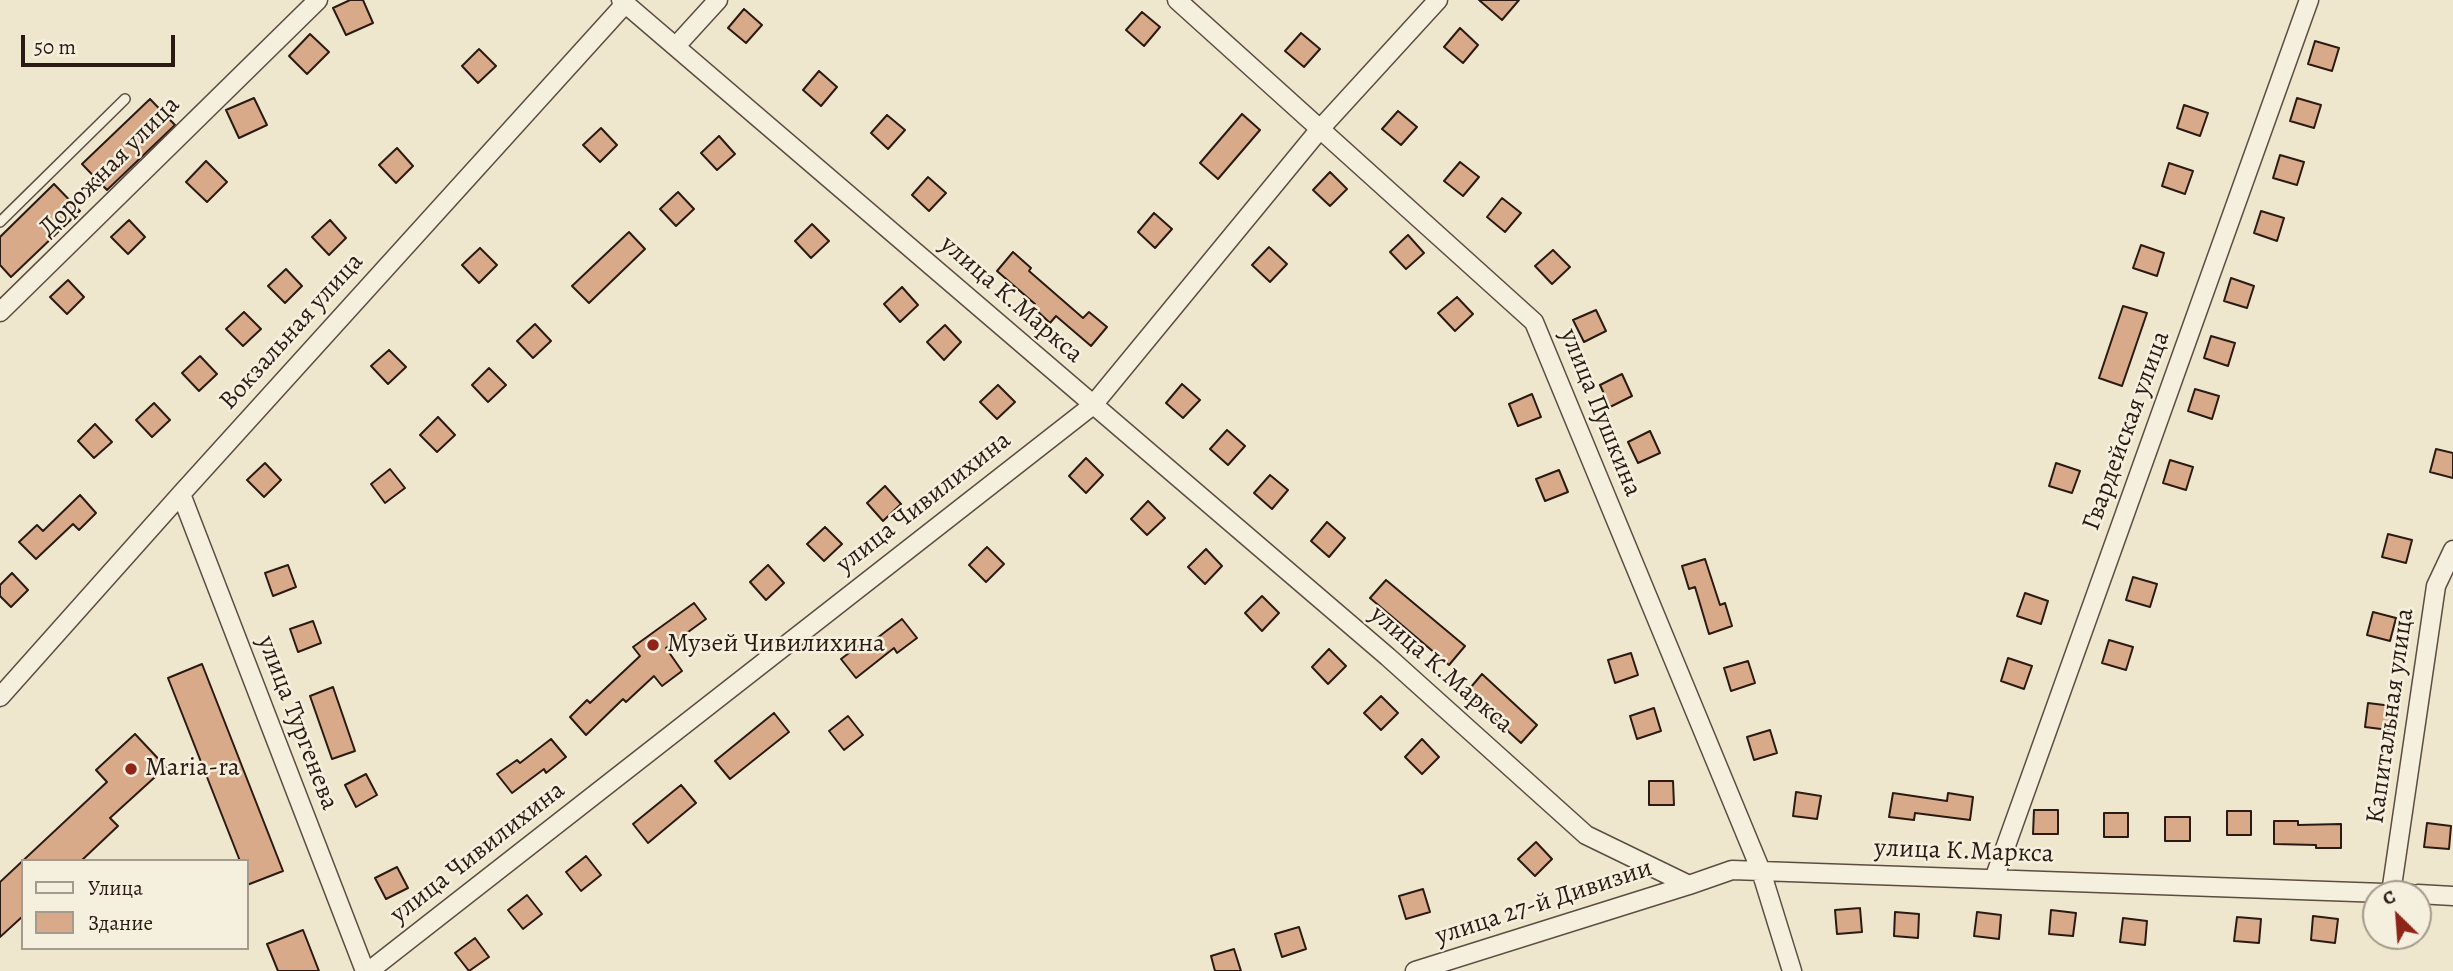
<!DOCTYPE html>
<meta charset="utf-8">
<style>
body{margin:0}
#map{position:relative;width:2453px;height:971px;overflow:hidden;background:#efe7cd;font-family:Alegreya,serif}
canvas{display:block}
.legend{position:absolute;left:21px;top:859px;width:228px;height:91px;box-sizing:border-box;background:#f5efde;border:2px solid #a49a8d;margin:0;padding:9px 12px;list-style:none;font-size:21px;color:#2a1a13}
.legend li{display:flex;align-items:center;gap:14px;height:35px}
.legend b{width:35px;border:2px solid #a49a8d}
.north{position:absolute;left:2362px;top:880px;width:70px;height:70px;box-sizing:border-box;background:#f5efde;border:2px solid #a49a8d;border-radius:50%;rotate:335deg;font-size:19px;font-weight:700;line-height:28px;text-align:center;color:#2a1a13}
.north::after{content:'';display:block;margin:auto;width:24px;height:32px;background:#8f2418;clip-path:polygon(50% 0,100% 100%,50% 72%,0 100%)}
.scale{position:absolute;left:21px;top:35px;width:154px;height:32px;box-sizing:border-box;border:4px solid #2a1a13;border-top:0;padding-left:9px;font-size:21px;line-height:24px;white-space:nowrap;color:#2a1a13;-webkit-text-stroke:5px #f5efde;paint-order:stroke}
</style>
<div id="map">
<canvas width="2453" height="971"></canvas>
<ul class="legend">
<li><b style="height:9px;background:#f5efde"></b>Улица</li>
<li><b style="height:19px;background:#d9aa89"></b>Здание</li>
</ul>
<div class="north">С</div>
<div class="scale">50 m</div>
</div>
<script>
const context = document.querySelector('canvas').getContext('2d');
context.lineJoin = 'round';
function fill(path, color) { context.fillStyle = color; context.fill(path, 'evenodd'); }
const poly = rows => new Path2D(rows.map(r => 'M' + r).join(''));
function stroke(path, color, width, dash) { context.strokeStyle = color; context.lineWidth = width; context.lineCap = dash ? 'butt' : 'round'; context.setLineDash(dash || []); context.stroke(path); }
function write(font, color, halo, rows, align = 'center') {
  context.font = font + ' Alegreya,serif'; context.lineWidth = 5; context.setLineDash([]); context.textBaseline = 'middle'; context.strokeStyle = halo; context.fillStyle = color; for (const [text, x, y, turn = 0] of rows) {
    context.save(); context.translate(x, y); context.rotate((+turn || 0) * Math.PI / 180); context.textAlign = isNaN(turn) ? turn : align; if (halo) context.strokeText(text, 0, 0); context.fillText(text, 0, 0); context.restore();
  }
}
const building = poly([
 [350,0,363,0,373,23,346,35,333,8,350,0],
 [1479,0,1519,0,1502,20,1479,0],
 [744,9,762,25,746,43,728,28,744,9],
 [1142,12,1160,27,1144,46,1126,30,1142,12],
 [1460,28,1478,45,1463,63,1444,47,1460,28],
 [1301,33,1320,49,1304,67,1285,51,1301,33],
 [310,34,329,52,307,74,289,56,310,34],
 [2315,41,2339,48,2332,71,2308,64,2315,41],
 [479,49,496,66,478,83,462,66,479,49],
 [819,71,837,87,821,106,803,90,819,71],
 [254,98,267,125,239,138,226,110,254,98],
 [2297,98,2321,105,2314,128,2290,121,2297,98],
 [150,99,175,125,107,190,82,164,150,99],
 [2184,105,2208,113,2200,136,2177,128,2184,105],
 [1398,111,1417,127,1401,145,1382,129,1398,111],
 [1242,114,1260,130,1218,179,1200,163,1242,114],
 [887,115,905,130,888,149,871,133,887,115],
 [601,128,617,145,600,162,583,145,601,128],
 [719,136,735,154,717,170,701,153,719,136],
 [397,148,413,166,396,183,379,165,397,148],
 [2280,155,2304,162,2297,185,2273,178,2280,155],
 [206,161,227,182,207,202,186,182,206,161],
 [1460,162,1479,177,1463,196,1444,181,1460,162],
 [2169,163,2193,171,2185,194,2162,186,2169,163],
 [1330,172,1347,189,1330,206,1313,190,1330,172],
 [928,177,946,193,929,211,912,195,928,177],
 [54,184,80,211,11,277,0,265,0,237,54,184],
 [678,192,694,209,676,226,660,209,678,192],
 [1502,198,1521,213,1505,232,1487,217,1502,198],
 [2261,211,2284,218,2277,241,2254,233,2261,211],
 [1154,213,1172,229,1155,248,1138,232,1154,213],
 [129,220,145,237,128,254,111,237,129,220],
 [330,220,346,238,329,255,312,237,330,220],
 [812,224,829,241,811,258,795,241,812,224],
 [629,232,645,249,589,303,572,286,629,232],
 [1408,235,1424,253,1406,269,1390,252,1408,235],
 [2141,245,2164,253,2157,276,2133,268,2141,245],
 [1269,247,1287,264,1270,282,1252,265,1269,247],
 [480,248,497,265,479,283,462,265,480,248],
 [1553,250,1570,267,1552,284,1535,266,1553,250],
 [1013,252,1031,268,1029,271,1083,318,1089,312,1107,327,1091,346,1056,316,1050,323,1033,307,1035,304,997,271,1013,252],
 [286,269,302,286,285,303,268,286,286,269],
 [2231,278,2254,286,2247,308,2224,301,2231,278],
 [68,280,84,297,67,314,50,297,68,280],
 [902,287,918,305,900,322,884,304,902,287],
 [1457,297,1473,314,1455,331,1438,313,1457,297],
 [2123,306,2147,313,2122,386,2099,378,2123,306],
 [1596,310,1606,331,1584,342,1573,320,1596,310],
 [244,312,261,329,243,346,226,329,244,312],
 [535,324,551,341,533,358,517,341,535,324],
 [945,325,961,342,944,360,927,342,945,325],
 [2211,336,2235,343,2228,366,2204,358,2211,336],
 [389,350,406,367,388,384,371,366,389,350],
 [200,356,217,374,199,391,182,373,200,356],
 [489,368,506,385,488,402,472,385,489,368],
 [1622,374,1632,396,1610,407,1600,385,1622,374],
 [1182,384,1200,400,1183,418,1166,403,1182,384],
 [998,385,1015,402,997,419,980,402,998,385],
 [2195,389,2219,396,2212,419,2188,411,2195,389],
 [1532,394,1541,417,1518,426,1509,404,1532,394],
 [154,403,170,420,152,437,136,420,154,403],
 [438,417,455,435,437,452,420,435,438,417],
 [95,424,112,442,94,458,78,441,95,424],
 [1227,430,1245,446,1228,465,1210,449,1227,430],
 [1650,431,1660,453,1638,463,1628,442,1650,431],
 [2436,449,2453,453,2453,478,2430,472,2436,449],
 [1086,458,1103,475,1086,493,1069,476,1086,458],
 [2170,460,2193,467,2186,490,2163,483,2170,460],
 [265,463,281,480,264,497,247,480,265,463],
 [2056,463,2080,471,2072,493,2049,486,2056,463],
 [390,469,405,488,385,503,371,484,390,469],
 [1559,470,1568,492,1545,501,1536,479,1559,470],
 [1270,475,1288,490,1272,509,1254,493,1270,475],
 [885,486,901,504,883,521,867,503,885,486],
 [80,495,96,513,79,530,73,524,36,559,19,542,37,525,43,531,80,495],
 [1148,501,1165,518,1147,535,1131,519,1148,501],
 [1327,522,1345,538,1329,557,1311,541,1327,522],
 [825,527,842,544,824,561,807,544,825,527],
 [2388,534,2412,540,2406,563,2382,557,2388,534],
 [987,547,1004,564,986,582,969,565,987,547],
 [1206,549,1222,566,1205,584,1188,567,1206,549],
 [1705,559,1720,605,1725,603,1732,626,1709,634,1695,587,1689,589,1682,566,1705,559],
 [288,565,296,587,273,596,265,573,288,565],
 [768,565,784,583,766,600,750,582,768,565],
 [12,573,28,590,11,607,0,596,0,585,12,573],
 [2133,577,2157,584,2150,607,2126,600,2133,577],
 [1386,580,1465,646,1449,665,1370,598,1386,580],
 [2025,593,2048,601,2041,624,2017,616,2025,593],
 [1262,596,1279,613,1262,631,1245,613,1262,596],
 [694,603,706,619,666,648,682,671,662,686,654,676,626,702,623,699,586,735,570,717,587,700,590,703,640,656,633,647,694,603],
 [2373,612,2396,618,2390,641,2367,635,2373,612],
 [902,619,917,638,897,653,894,648,856,678,841,659,861,644,864,648,902,619],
 [313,621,321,643,298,652,290,629,313,621],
 [2109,640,2133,647,2126,670,2102,663,2109,640],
 [1329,649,1346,666,1328,684,1312,667,1329,649],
 [1631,653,1638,675,1615,683,1608,660,1631,653],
 [2008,658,2032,666,2024,689,2001,681,2008,658],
 [1748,661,1755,683,1731,691,1724,668,1748,661],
 [202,664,283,871,247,885,247,861,240,861,168,678,202,664],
 [1482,674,1537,725,1521,743,1466,693,1482,674],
 [333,687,355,751,332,759,310,696,333,687],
 [1381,696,1398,713,1381,730,1364,713,1381,696],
 [2368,703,2392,706,2389,730,2365,727,2368,703],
 [1654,708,1661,731,1637,739,1630,716,1654,708],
 [774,713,789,732,730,779,715,761,774,713],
 [848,716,863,735,844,750,829,731,848,716],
 [1770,730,1777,753,1754,760,1747,737,1770,730],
 [135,734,166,767,110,818,118,826,81,861,23,861,23,916,0,937,0,882,107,782,96,770,135,734],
 [551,739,566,757,546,773,544,769,512,793,497,774,517,760,520,763,551,739],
 [1422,739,1439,757,1422,774,1405,757,1422,739],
 [366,774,377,795,356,807,345,785,366,774],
 [1649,781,1673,781,1674,805,1649,805,1649,781],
 [681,785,696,803,648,843,633,824,681,785],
 [1796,792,1821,796,1817,819,1793,816,1796,792],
 [1893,793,1947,801,1948,793,1973,797,1970,820,1915,813,1914,820,1889,817,1893,793],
 [2034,810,2058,810,2058,834,2033,834,2034,810],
 [2227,811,2251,811,2251,835,2227,835,2227,811],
 [2104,813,2128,813,2128,837,2104,837,2104,813],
 [2165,817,2190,817,2190,841,2165,841,2165,817],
 [2274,821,2298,821,2298,825,2341,824,2341,848,2316,848,2316,845,2274,844,2274,821],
 [2427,823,2451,826,2449,849,2424,847,2427,823],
 [1536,842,1552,859,1535,876,1518,859,1536,842],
 [586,856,601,875,581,891,566,872,586,856],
 [397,867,408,888,386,899,375,878,397,867],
 [1423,889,1430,912,1406,919,1399,896,1423,889],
 [527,895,542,914,523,929,508,910,527,895],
 [1860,908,1862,932,1837,934,1835,910,1860,908],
 [2051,910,2076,913,2073,936,2049,934,2051,910],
 [1895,912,1919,914,1918,938,1894,936,1895,912],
 [1977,912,2001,915,1999,939,1974,936,1977,912],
 [2313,916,2338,919,2335,943,2311,940,2313,916],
 [2237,917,2261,919,2259,943,2234,941,2237,917],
 [2123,918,2147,921,2145,945,2120,942,2123,918],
 [1299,927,1306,949,1282,957,1275,934,1299,927],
 [303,930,319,971,278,971,267,944,303,930],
 [475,938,489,957,469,971,455,953,475,938],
 [1234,949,1241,971,1215,971,1211,956,1234,949]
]);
const lane = poly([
 [0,222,125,99]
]);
const street = poly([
 [621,0,1388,657,1586,835,1689,885,1732,870,2412,894],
 [1177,0,1534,322,1761,871,1792,971],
 [676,46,718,0],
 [0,312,318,0],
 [181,494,365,971],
 [0,697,181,494,625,4],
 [1994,879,2309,0],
 [2391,893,2436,586,2453,550],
 [2418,894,2453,896],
 [369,971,1093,405,1320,129,1438,0],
 [1415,971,1689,885]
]);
const markers = [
 [653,645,7,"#8f2418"],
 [131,769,7,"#8f2418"]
];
const streetNames = [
 ["Дорожная улица",110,167,-45],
 ["улица К.Маркса",1011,300,41],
 ["Вокзальная улица",292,332,-48],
 ["улица Пушкина",1600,413,68],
 ["Гвардейская улица",2127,431,-70],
 ["улица Чивилихина",924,503,-38],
 ["улица К.Маркса",1441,670,41],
 ["Капитальная улица",2391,716,-82],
 ["улица Тургенева",297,723,69],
 ["улица К.Маркса",1964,852,2],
 ["улица Чивилихина",478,853,-38],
 ["улица 27-й Дивизии",1544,903,-18]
];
const poiNames = [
 ["Музей Чивилихина",667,645],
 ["Maria-ra",145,769]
];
fill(building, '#d9aa89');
stroke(building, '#2a1a13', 2);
stroke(lane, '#5b4d42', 12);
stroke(street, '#5b4d42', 21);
stroke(lane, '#f5efde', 9);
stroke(street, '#f5efde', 18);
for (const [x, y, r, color] of markers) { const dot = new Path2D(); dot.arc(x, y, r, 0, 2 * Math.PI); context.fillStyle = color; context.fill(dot); stroke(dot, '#f5efde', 2.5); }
write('26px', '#2a1a13', '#f5efde', streetNames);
write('26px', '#2a1a13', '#f5efde', poiNames, 'left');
</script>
